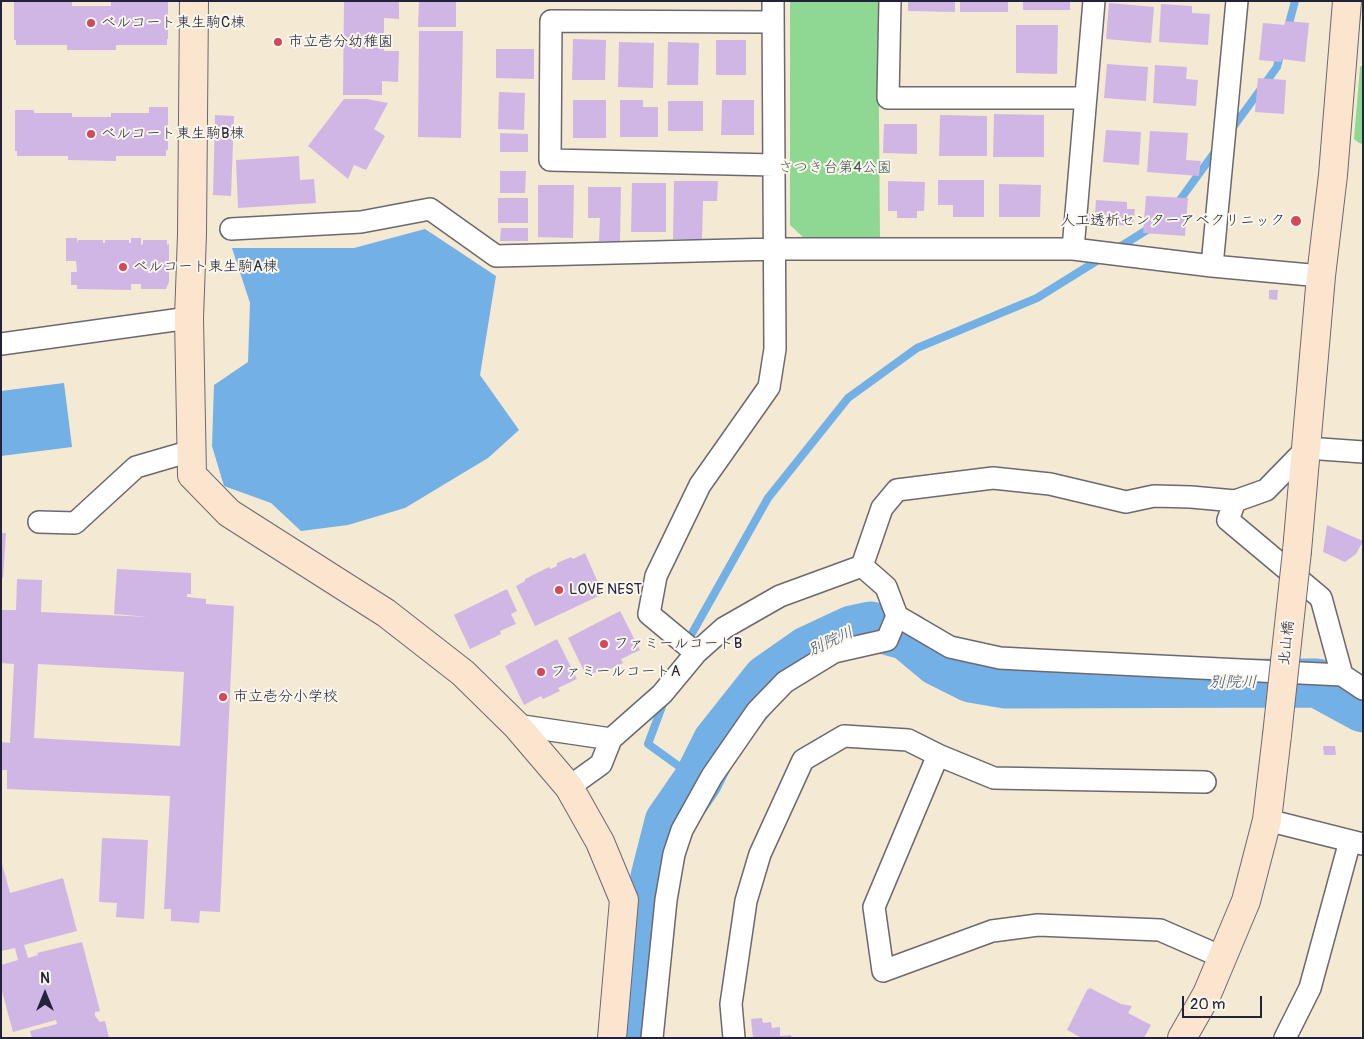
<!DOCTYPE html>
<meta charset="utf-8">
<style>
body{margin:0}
#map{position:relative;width:1364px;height:1039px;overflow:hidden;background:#f4e9d2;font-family:Pangolin,sans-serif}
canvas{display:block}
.frame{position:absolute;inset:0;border:2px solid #22223b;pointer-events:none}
.north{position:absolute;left:20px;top:969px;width:50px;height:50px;-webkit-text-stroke:4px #fbf7ec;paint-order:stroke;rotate:0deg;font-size:14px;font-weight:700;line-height:20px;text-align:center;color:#22223b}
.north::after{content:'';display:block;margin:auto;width:18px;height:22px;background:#22223b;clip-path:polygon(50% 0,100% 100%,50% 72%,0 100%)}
.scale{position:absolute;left:1182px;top:996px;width:80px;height:22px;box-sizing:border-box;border:2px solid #22223b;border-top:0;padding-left:6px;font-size:15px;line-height:18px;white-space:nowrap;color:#22223b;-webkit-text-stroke:4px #fbf7ec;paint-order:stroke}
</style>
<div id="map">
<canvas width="1364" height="1039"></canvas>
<div class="frame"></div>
<div class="north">N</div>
<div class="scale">20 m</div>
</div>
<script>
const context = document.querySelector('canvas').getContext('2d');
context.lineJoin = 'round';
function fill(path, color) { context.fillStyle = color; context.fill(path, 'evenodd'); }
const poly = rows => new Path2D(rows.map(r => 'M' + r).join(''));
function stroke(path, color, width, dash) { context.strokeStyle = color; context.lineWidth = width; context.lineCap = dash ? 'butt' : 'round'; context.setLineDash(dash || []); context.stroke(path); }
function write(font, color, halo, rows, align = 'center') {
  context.font = font + ' Pangolin,"Klee One",sans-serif'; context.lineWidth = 4; context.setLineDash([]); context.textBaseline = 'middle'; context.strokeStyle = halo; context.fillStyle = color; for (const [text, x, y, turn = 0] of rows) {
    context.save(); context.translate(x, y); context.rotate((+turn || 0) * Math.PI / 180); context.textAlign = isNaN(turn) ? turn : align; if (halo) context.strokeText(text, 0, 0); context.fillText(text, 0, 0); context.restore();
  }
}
const green = poly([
 [790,1,878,1,880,239,805,239,790,225],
 [1363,65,1363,144,1359,143,1354,139,1360,67]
]);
const water = poly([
 [425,229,496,276,480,375,519,430,488,458,405,508,348,525,301,531,271,503,224,486,212,446,214,385,248,362,250,303,232,248,354,248],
 [64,383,72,447,1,456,1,391]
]);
const stream = poly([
 [1287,31,1295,1],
 [1231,130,1277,67,1280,54],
 [1177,204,1217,149],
 [1115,250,1150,228],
 [686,644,768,498,848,398,917,348,1037,298,1103,257],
 [664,701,648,744,698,780]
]);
const river = poly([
 [637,1038,655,877,669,822,698,780,717,742,767,679,807,651,852,630,871,626,907,636,937,661,971,678,1006,684,1317,683,1363,708]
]);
const building = poly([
 [14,1,72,2,72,6,111,6,111,2,168,1,168,39,167,39,167,45,116,45,116,50,67,50,67,45,16,45,16,40,14,40],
 [344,1,399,1,399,19,384,18,384,51,399,51,398,82,382,81,382,95,343,95],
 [419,1,456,1,456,27,418,27],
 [908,1,955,1,955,12,908,11],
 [960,1,1008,1,1008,12,960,12],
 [1023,1,1070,1,1070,10,1023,10],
 [1109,3,1154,7,1151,43,1106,39],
 [1161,4,1192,6,1192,13,1210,14,1208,45,1159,42],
 [1285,21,1309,23,1305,62,1282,59,1281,62,1259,60,1263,23,1285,25],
 [1016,25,1058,25,1057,74,1016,73],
 [419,31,463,31,461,138,418,137],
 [573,39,606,40,605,80,572,80],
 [716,40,746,40,746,75,716,75],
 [619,42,654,43,653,88,618,87],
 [668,42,699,43,698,85,667,85],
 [496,49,534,49,534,79,496,78],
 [1107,64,1148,67,1146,101,1104,98],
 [1155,65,1187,67,1186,79,1198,80,1196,106,1153,103],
 [1258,78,1286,80,1284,114,1255,112],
 [499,92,525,93,524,130,498,129],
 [344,99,367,99,388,103,374,129,385,136,366,170,354,165,348,179,308,146],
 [573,100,606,100,606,138,573,138],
 [620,100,643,100,643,107,658,107,658,137,620,137],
 [722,100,754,100,754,135,721,135],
 [668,101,703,101,703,131,668,131],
 [149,107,168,107,168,150,166,150,166,156,116,156,116,161,68,160,68,156,17,156,17,151,15,151,15,110,34,110,34,113,72,113,72,117,111,117,111,113,149,113],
 [994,114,1044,115,1044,157,993,157],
 [215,115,234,116,231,196,213,195],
 [940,115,987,116,987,156,939,156],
 [884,124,917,124,917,154,883,153],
 [1106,130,1141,132,1139,165,1103,162],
 [1150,131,1188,133,1186,160,1201,161,1199,176,1147,172],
 [500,133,528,134,528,152,500,152],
 [299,156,300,180,314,179,316,203,238,208,236,160],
 [500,171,526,171,525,193,500,193],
 [938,180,984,180,984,217,953,217,953,205,938,205],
 [674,181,718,181,717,201,703,201,702,240,673,239],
 [888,181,925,182,924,211,917,211,917,218,897,218,897,211,888,211],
 [632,183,666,183,666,232,631,232],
 [999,184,1041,185,1040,217,999,217],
 [538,185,574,185,573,238,538,237],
 [588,187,621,187,620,241,599,241,600,218,588,218],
 [1146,196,1188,198,1185,236,1143,233],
 [498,198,528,198,528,223,498,223],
 [1096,200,1127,202,1127,209,1135,209,1133,226,1089,223,1089,214,1095,214],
 [501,228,528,228,528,241,500,241],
 [66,238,77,238,77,244,78,240,103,240,103,243,105,243,105,240,129,240,129,243,131,243,131,238,141,238,141,245,143,244,143,240,167,240,167,245,169,244,169,282,166,289,141,289,141,284,131,284,131,290,77,289,77,285,71,285,71,272,77,272,76,261,66,261],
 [1269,290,1278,290,1277,300,1269,299],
 [1327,525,1363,541,1356,554,1345,562,1323,552],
 [1,533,6,533,3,578,1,578],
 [585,553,603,594,535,626,516,586,525,581,525,579,549,567,551,569,557,566,557,563,571,557,573,559],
 [117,569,191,573,191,594,187,594,187,597,206,599,206,604,234,606,220,912,200,911,199,923,171,921,171,909,164,909,170,796,7,789,7,770,1,770,1,742,10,743,14,664,1,663,1,610,16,610,17,579,42,580,41,612,149,617,114,614],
 [38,664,184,672,180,746,34,738],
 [507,589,517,611,511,614,516,624,500,631,501,634,470,649,454,615],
 [620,611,640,650,621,659,623,663,606,671,605,667,587,677,568,638],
 [557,639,577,679,558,688,560,691,543,699,541,696,524,705,505,666],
 [1323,746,1335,746,1336,755,1324,755],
 [102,838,148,840,144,919,116,917,117,903,99,902],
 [2,864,10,893,63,878,77,931,24,945,28,958,38,955,37,953,82,942,100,1011,95,1012,95,1016,100,1022,105,1021,109,1038,32,1038,30,1031,57,1024,56,1020,13,1032,1,988,1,965,18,960,15,948,1,951],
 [1090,988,1121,1004,1132,1006,1128,1013,1151,1025,1144,1038,1082,1038,1067,1030,1087,990],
 [762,1018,763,1023,771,1022,772,1028,780,1027,780,1036,791,1035,792,1038,753,1038,751,1019]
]);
const street = poly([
 [890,1,888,98,1085,98],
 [773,22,551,21,550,160,774,165],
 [231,229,361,222,430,209,496,256,775,249,1073,249,1212,266,1321,276],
 [1073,249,1094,1],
 [1212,266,1237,1],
 [1,344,189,318],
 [1235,501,1228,520,1321,598,1342,675],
 [39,522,75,523,136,467,191,451],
 [862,566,882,508,897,490,993,478,1050,484,1126,502,1154,496,1191,497,1235,501,1266,490,1307,448,1363,452],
 [862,566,886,587,897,616,950,647,1000,658,1037,660,1342,675,1363,689],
 [696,653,649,614,656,576,700,485,769,387,775,349,773,1],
 [516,725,611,739],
 [1205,782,994,778,938,755,874,907,883,971,992,931,1038,925,1160,930,1222,957],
 [569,787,601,764,611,739,662,694,696,653,724,628,780,596,862,566],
 [1267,820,1363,844],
 [652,1038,666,900,674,854,682,830,712,776,757,711,785,682,834,652,887,640,897,616],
 [734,1038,731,1004,746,901,760,854,803,760,844,736,908,740,938,755],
 [1285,1038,1310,988,1350,841]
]);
const secondary = poly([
 [194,1,192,234,189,318,192,475,229,513,386,613,463,673,516,725,569,787,600,842,624,900,612,1038],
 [1297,551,1321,276,1333,175,1347,1],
 [1182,1038,1207,994,1246,901,1267,820,1277,735]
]);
const secondaryBridge = poly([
 [1277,735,1297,551]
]);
const markers = [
 [91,23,5,"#d1495b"],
 [278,42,5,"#d1495b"],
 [91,134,5,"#d1495b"],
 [1296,221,6,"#d1495b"],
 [123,267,5,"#d1495b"],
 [559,590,5,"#d1495b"],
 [604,644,5,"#d1495b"],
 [541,672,5,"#d1495b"],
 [223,697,5,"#d1495b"]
];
const poiNames = [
 ["ベルコート東生駒C棟",101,23],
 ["市立壱分幼稚園",288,42],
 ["ベルコート東生駒B棟",101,134],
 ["人工透析センターアベクリニック",1285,221,"right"],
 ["ベルコート東生駒A棟",133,267],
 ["LOVE NEST",569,590],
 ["ファミールコートB",614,644],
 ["ファミールコートA",551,672],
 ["市立壱分小学校",233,697]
];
const parkNames = [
 ["さつき台第4公園",835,168]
];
const streetNames = [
 ["北山橋",1287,643,-84]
];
const waterNames = [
 ["別院川",831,642,-25],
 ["別院川",1233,683]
];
fill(green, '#8fd893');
fill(water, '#72b0e5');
stroke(stream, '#72b0e5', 8);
stroke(river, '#72b0e5', 49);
fill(building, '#d0b6e5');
stroke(street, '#6c6870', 24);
stroke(secondary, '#6c6870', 30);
stroke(street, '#fff', 21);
stroke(secondary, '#fbe5cf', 28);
stroke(secondaryBridge, '#6c6870', 30, []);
stroke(secondaryBridge, '#fbe5cf', 28);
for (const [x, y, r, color] of markers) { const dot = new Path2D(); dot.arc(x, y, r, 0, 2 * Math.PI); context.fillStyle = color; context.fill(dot); stroke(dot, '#fbf7ec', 2); }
write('15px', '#22223b', '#fbf7ec', poiNames, 'left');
write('15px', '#435955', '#fbf7ec', parkNames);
write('15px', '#22223b', '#fbf7ec', streetNames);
write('italic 16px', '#3e5476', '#fbf7ec', waterNames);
</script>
